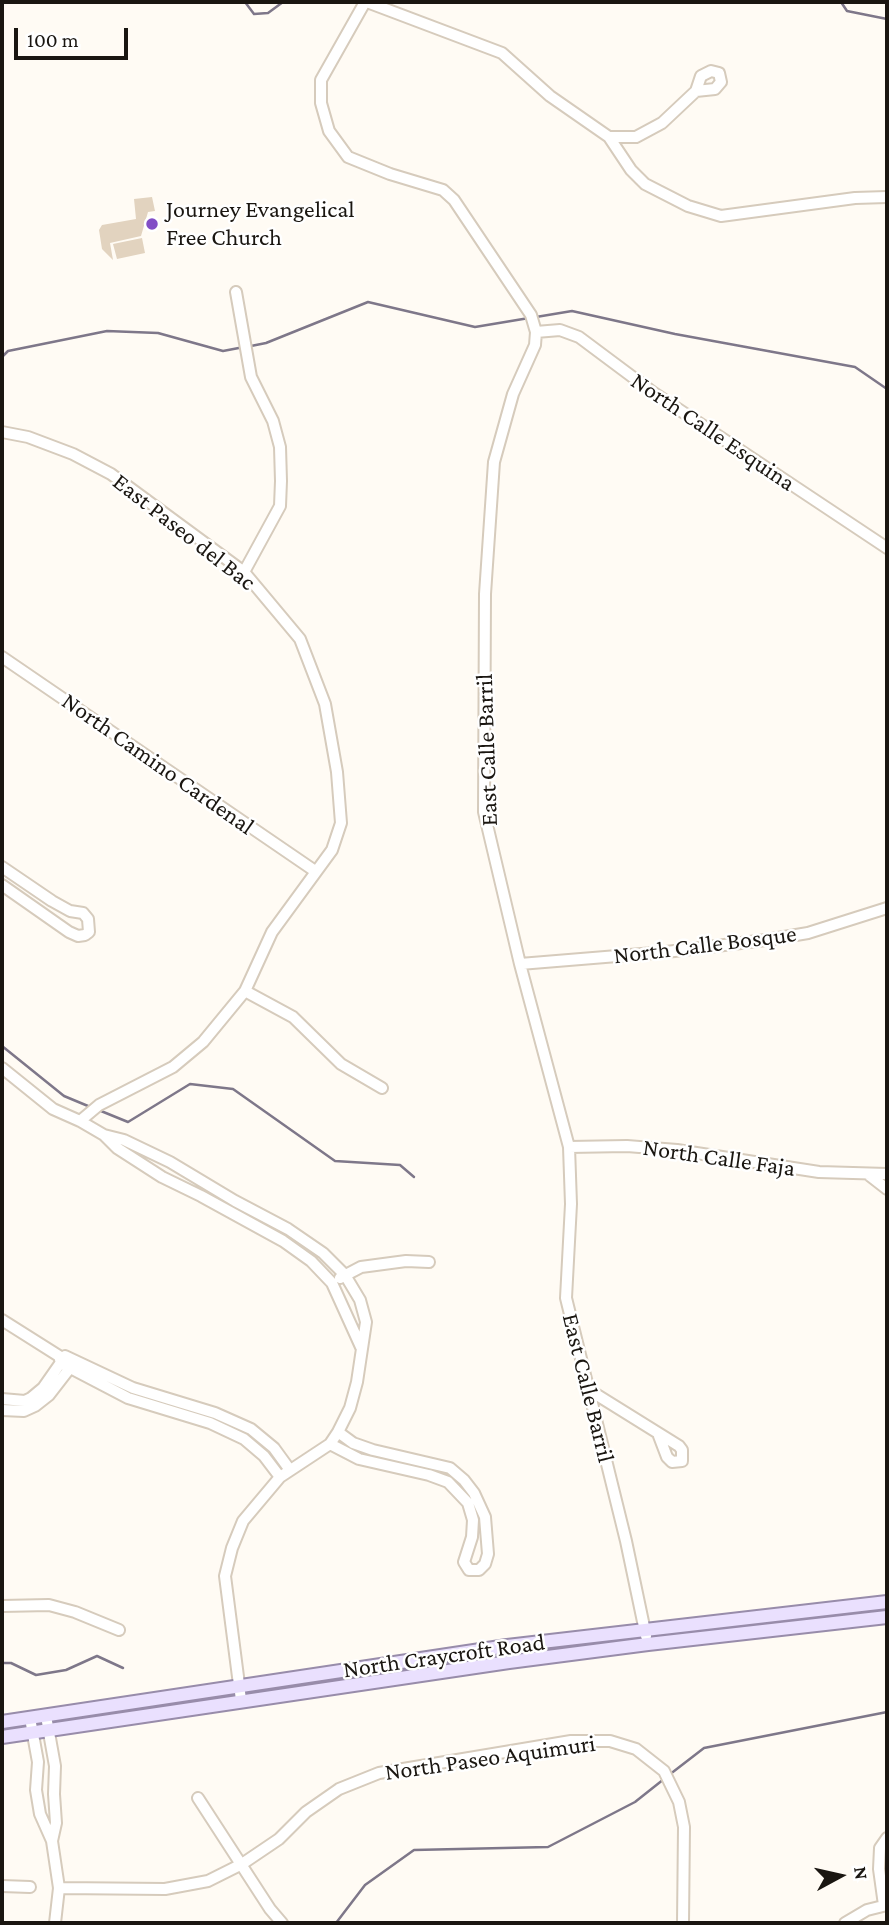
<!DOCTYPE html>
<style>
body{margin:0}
#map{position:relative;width:889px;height:1925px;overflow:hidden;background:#fffbf4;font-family:"Crimson Pro",serif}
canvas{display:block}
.frame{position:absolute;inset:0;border:4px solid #1a1611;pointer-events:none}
.north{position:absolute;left:805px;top:1841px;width:70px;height:70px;-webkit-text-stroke:5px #fff;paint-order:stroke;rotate:82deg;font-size:19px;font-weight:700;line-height:28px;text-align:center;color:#1a1611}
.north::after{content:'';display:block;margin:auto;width:24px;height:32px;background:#1a1611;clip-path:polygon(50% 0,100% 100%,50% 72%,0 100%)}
.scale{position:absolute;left:14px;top:28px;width:114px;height:32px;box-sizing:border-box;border:4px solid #1a1611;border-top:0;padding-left:9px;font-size:21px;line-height:24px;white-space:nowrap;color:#1a1611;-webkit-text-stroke:5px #fff;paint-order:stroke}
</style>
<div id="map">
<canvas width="889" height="1925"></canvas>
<div class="frame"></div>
<div class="north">N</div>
<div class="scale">100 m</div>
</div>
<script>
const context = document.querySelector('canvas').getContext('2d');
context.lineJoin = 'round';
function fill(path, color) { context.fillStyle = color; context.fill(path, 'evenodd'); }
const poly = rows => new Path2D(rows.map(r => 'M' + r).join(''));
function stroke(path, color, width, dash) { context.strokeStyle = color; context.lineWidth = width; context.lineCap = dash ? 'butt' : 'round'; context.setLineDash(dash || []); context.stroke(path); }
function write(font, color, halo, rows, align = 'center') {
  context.font = font + ' "Crimson Pro",serif'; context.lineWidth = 5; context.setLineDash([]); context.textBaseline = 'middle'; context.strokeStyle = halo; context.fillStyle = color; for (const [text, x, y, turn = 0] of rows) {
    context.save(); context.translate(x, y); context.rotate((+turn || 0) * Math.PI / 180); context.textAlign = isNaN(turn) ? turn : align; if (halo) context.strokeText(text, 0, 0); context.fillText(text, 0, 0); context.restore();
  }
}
const green = poly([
 [152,197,155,211,148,212,141,236,110,243,113,260,102,249,99,230,102,225,136,219,134,199],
 [142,238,145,253,117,259,113,244]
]);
const stream = poly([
 [245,2,254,14,268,13,283,2],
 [841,2,847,11,887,19],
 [536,317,572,311,675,334,855,367,887,389],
 [251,346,266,343,368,302,475,327,529,318],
 [2,357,8,351,107,331,158,333,223,351,244,347],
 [2,1046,64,1096,88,1106],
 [101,1111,128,1122,190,1084,233,1089,335,1161,400,1165,414,1177],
 [2,1663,11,1663,36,1675,66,1670,97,1656,123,1668],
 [669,1775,704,1748,887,1712],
 [336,1923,365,1885,414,1850,548,1847,635,1802,664,1779]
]);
const minor = poly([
 [365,2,321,80,321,103,329,131,348,157,390,174,443,190,454,200,531,315,536,332,535,345,513,394,494,462,485,594,484,812,520,964,569,1147,571,1204,566,1298,626,1541,646,1636],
 [367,2,502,53,550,96,609,137,631,170,645,184,688,206,721,216,855,198,887,197],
 [609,137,636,137,662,123,696,91,701,76,711,71,719,73,721,82,715,89,696,91],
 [236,292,251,377,273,421,280,447,281,481,280,506,244,572],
 [536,332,560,330,579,337,654,393,887,548],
 [2,432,28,437,73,454,111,474,244,572,300,639,325,704,337,772,341,823,332,850,272,932,245,991,203,1042,173,1067,99,1105,80,1121],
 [2,657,315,871],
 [2,867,52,901,70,911,83,913,88,919,89,932,85,935,78,936,69,932,2,885],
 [520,964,666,952,766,940,808,933,887,908],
 [245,991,293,1017,341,1064,382,1088],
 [2,1068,53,1109,80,1121,104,1135,117,1148,162,1177,201,1196,283,1241,311,1261,332,1283,361,1347],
 [104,1135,124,1140,170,1162,235,1201,288,1229,323,1253,345,1275,360,1300,366,1322,357,1382,350,1408,338,1432,330,1444,280,1477,243,1521,232,1548,225,1576,241,1700],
 [569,1147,627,1146,677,1150,819,1172,887,1174],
 [869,1175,887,1189],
 [340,1278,361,1267,406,1261,429,1262],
 [2,1320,59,1356],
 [59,1356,61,1363,128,1398,210,1423,244,1439,264,1456,280,1477],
 [65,1356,133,1388,215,1413,251,1429,274,1448,290,1470],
 [589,1390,679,1446,682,1450,682,1461,672,1462,667,1457,659,1436],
 [2,1399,25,1401,31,1398,43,1388,64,1358],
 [2,1410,24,1411,35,1406,49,1395,73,1364],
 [330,1444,359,1459,429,1475,448,1482,468,1503,473,1520,472,1537,464,1562,469,1570,479,1570,485,1564,488,1554,485,1517,474,1493,464,1480,450,1468,373,1450,353,1443,338,1432],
 [2,1606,49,1605,75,1612,119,1630],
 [46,1716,55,1766,54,1794,56,1823,52,1841,59,1888,55,1923],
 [30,1718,38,1762,36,1790,40,1814,52,1841],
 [198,1798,270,1909,282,1923],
 [2,1886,30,1887],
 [59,1888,165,1889,208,1881,242,1864,279,1839,306,1812,339,1789,379,1773,571,1741,610,1741,636,1749,664,1771,679,1802,684,1827,683,1923],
 [884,1905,879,1869,880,1848,887,1838],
 [845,1923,867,1910,887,1905]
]);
const major = poly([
 [2,1722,507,1646,887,1602],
 [2,1737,509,1662,648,1644,887,1617]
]);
const markers = [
 [152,224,7,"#824ec6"]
];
const poiNames = [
 ["Journey Evangelical",166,210],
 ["Free Church",166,238]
];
const streetNames = [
 ["North Calle Esquina",713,432,34],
 ["East Paseo del Bac",184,532,38],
 ["East Calle Barril",487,750,-92],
 ["North Camino Cardenal",158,764,35],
 ["North Calle Bosque",705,945,-7],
 ["North Calle Faja",719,1158,8],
 ["East Calle Barril",588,1388,76],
 ["North Craycroft Road",444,1656,-8],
 ["North Paseo Aquimuri",490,1758,-8]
];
fill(green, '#e2d3bf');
stroke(stream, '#7e7789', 2.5);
stroke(minor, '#d6cbbc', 14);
stroke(major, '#988caa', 16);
stroke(minor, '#fff', 10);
stroke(major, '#eae0fe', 12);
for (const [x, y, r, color] of markers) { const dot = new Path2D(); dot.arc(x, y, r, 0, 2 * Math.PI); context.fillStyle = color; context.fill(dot); stroke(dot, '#fff', 2.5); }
write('24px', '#1a1611', '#fff', poiNames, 'left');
write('24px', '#1a1611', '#fff', streetNames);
</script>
